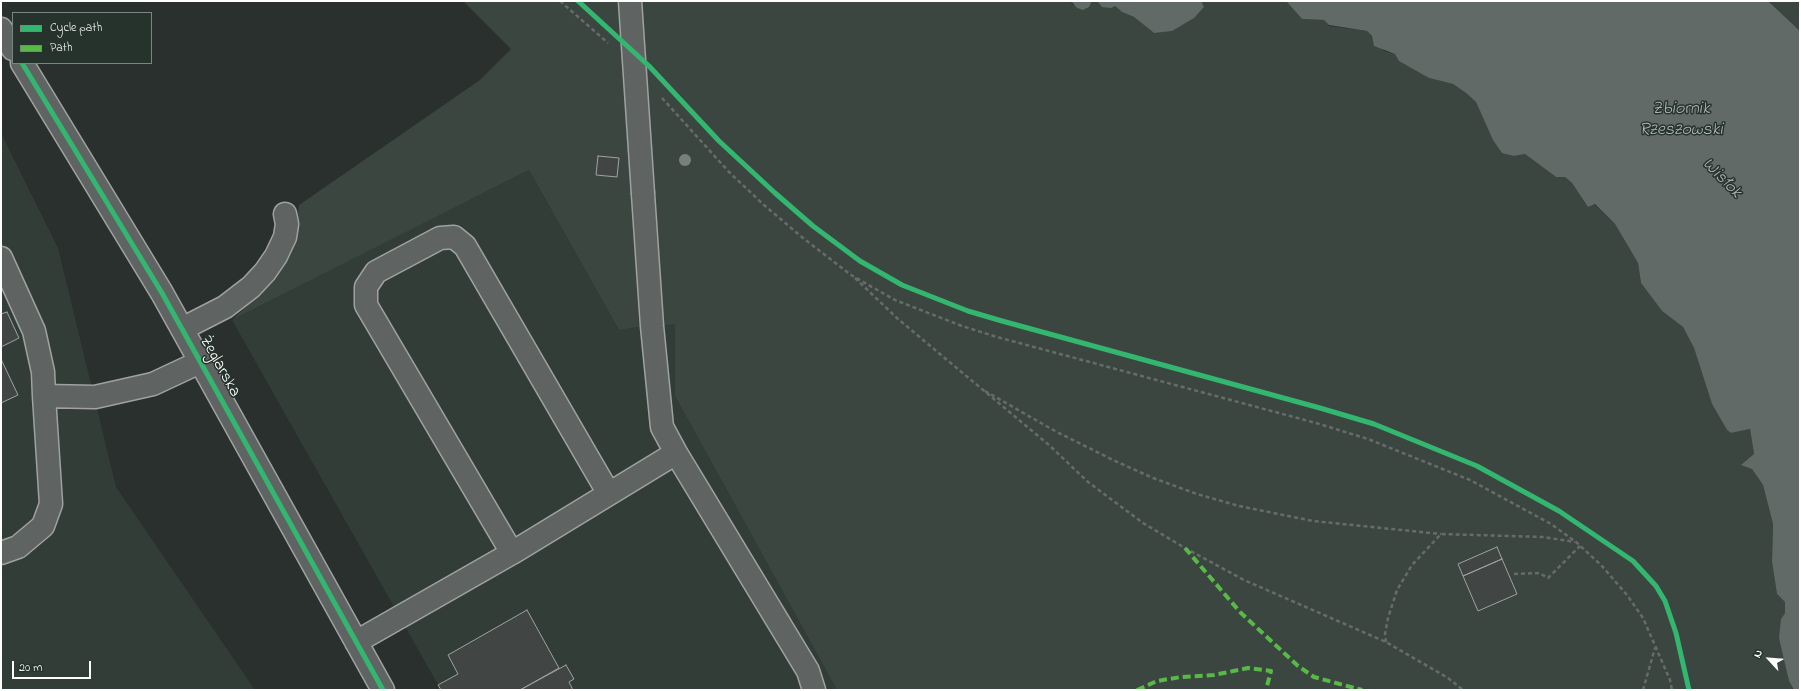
<!DOCTYPE html>
<meta charset="utf-8">
<style>
body{margin:0}
#map{position:relative;width:1801px;height:691px;overflow:hidden;background:#29302d;font-family:"Indie Flower",sans-serif}
canvas{display:block}
.frame{position:absolute;inset:0;border:2px solid #fff;pointer-events:none}
.legend{position:absolute;left:12px;top:12px;width:140px;height:52px;box-sizing:border-box;background:#26332d;border:1px solid #7d8581;margin:0;padding:5px 7px;list-style:none;font-size:12px;color:#fff}
.legend li{display:flex;align-items:center;gap:8px;height:20px}
.legend b{width:20px;border:1px solid #7d8581}
.north{position:absolute;left:1749px;top:639px;width:40px;height:40px;-webkit-text-stroke:3px #26332d;paint-order:stroke;rotate:296deg;font-size:11px;font-weight:700;line-height:16px;text-align:center;color:#fff}
.north::after{content:'';display:block;margin:auto;width:14px;height:18px;background:#fff;clip-path:polygon(50% 0,100% 100%,50% 72%,0 100%)}
.scale{position:absolute;left:12px;top:661px;width:79px;height:18px;box-sizing:border-box;border:2px solid #fff;border-top:0;padding-left:5px;font-size:12px;line-height:14px;white-space:nowrap;color:#fff;-webkit-text-stroke:3px #26332d;paint-order:stroke}
</style>
<div id="map">
<canvas width="1801" height="691"></canvas>
<div class="frame"></div>
<ul class="legend">
<li><b style="height:5px;background:#33b770"></b>Cycle path</li>
<li><b style="height:5px;background:#58b947"></b>Path</li>
</ul>
<div class="north">N</div>
<div class="scale">20 m</div>
</div>
<script>
const context = document.querySelector('canvas').getContext('2d');
context.lineJoin = 'round';
function fill(path, color) { context.fillStyle = color; context.fill(path, 'evenodd'); }
const poly = rows => new Path2D(rows.map(r => 'M' + r).join(''));
function stroke(path, color, width, dash) { context.strokeStyle = color; context.lineWidth = width; context.lineCap = dash ? 'butt' : 'round'; context.setLineDash(dash || []); context.stroke(path); }
function write(font, color, halo, rows, align = 'center') {
  context.font = font + ' "Indie Flower",sans-serif'; context.lineWidth = 3; context.setLineDash([]); context.textBaseline = 'middle'; context.strokeStyle = halo; context.fillStyle = color; for (const [text, x, y, turn = 0] of rows) {
    context.save(); context.translate(x, y); context.rotate((+turn || 0) * Math.PI / 180); context.textAlign = isNaN(turn) ? turn : align; if (halo) context.strokeText(text, 0, 0); context.fillText(text, 0, 0); context.restore();
  }
}
const built = poly([
 [1,133,58,248,116,487,255,690,1,690],
 [529,170,619,330,639,327,633,195,662,325,675,323,675,396,837,690,441,690,232,320]
]);
const green = poly([
 [463,1,1071,1,1072,4,1089,7,1092,1,1097,1,1115,6,1122,12,1134,17,1154,33,1204,1,1286,1,1302,19,1325,20,1329,26,1367,31,1384,51,1395,54,1429,78,1453,84,1466,93,1476,102,1484,119,1514,156,1525,154,1556,177,1565,177,1572,183,1588,207,1594,204,1615,224,1638,263,1641,283,1662,311,1683,327,1694,348,1712,404,1727,430,1731,433,1750,429,1754,454,1752,469,1763,485,1773,524,1772,562,1777,594,1785,602,1785,613,1781,619,1789,681,1794,690,837,690,675,396,675,324,662,325,633,195,639,327,619,330,529,170,232,320,271,283,296,240,299,205,480,80,511,49],
 [1768,1,1800,1,1800,31]
]);
const water = poly([
 [1071,1,1092,1,1089,7,1083,10,1077,8],
 [1097,1,1204,1,1202,3,1204,7,1194,18,1172,31,1154,33,1134,17,1122,12,1115,6,1111,8,1102,7],
 [1286,1,1768,1,1800,31,1800,690,1794,690,1789,681,1779,638,1781,619,1785,613,1785,602,1777,594,1772,562,1773,524,1763,485,1752,469,1741,465,1754,454,1750,429,1731,433,1727,430,1712,404,1694,348,1683,327,1662,311,1641,283,1638,263,1615,224,1595,204,1588,207,1572,183,1565,177,1556,177,1525,154,1514,156,1502,153,1493,140,1476,102,1466,93,1453,84,1429,78,1399,61,1395,54,1374,46,1372,36,1367,31,1329,25,1324,20,1302,19]
]);
const building = poly([
 [598,156,619,158,617,177,596,175,598,156],
 [7,312,19,338,1,347,1,314,7,312],
 [1,359,18,395,1,403,1,359],
 [1497,547,1502,559,1463,576,1458,564,1497,547],
 [1502,559,1517,594,1478,611,1463,576,1502,559],
 [527,610,559,668,520,690,441,690,438,685,458,674,448,655,527,610],
 [566,665,574,679,569,682,573,690,520,690,566,665]
]);
const path = poly([
 [560,1,608,43],
 [662,98,729,172,764,205,803,238,851,275,895,300,962,326,997,337,1316,423,1368,439,1470,480,1551,524,1576,542,1601,565,1627,595,1643,618,1670,680,1672,690],
 [855,278,898,319,1049,445,1088,482,1143,523,1185,548,1244,580,1386,642,1448,678,1463,690],
 [985,391,1055,431,1113,460,1153,478,1197,494,1239,506,1313,521,1441,534],
 [1514,574,1539,573,1548,578,1580,546],
 [1386,642,1385,634,1388,618,1397,590,1412,565,1441,534,1543,537,1575,542],
 [1643,690,1655,648]
]);
const minor = poly([
 [1,29,13,49],
 [22,63,162,293,383,690],
 [643,194,652,326,662,427,676,453,808,671,814,690],
 [1,258,34,331,43,372,44,396],
 [182,329,225,307,251,287,265,272,276,256,285,237,287,224,285,214],
 [1,553,18,547,43,526,51,504,44,396,95,397,153,384,200,362],
 [512,553,366,305,366,287,376,272,440,238,454,237,465,246,609,494],
 [356,642,512,553,676,453]
]);
const minorBridge = poly([
 [630,1,643,194]
]);
const quiet = poly([
 [1185,548,1240,612,1298,666,1314,677,1362,690],
 [1137,690,1157,681,1181,677,1214,675,1248,668,1271,671,1266,690]
]);
const cycleway = poly([
 [578,1,649,66,719,141,775,193,813,226,860,261,902,285,968,311,1002,321,1320,408,1374,424,1477,466,1559,511,1633,561,1656,586,1665,601,1676,633,1689,690],
 [22,63,162,293,383,690]
]);
const trees = [
 [685,160]
];
const streetNames = [
 ["Żeglarska",219,367,61]
];
const waterNames = [
 ["Zbiornik",1681,110],
 ["Rzeszowski",1681,131],
 ["Wisłok",1721,179,45]
];
fill(built, '#323d38');
fill(green, '#3b4641');
fill(water, '#616a66');
fill(building, '#414644');
stroke(building, '#9fa2a0', 1);
stroke(minor, '#9fa2a0', 25);
stroke(path, '#686c69', 2.5, [4, 3]);
stroke(minor, '#5f6362', 22);
stroke(minorBridge, '#9fa2a0', 25, []);
stroke(minorBridge, '#5f6362', 22);
stroke(quiet, '#58b947', 4, [8, 4]);
stroke(cycleway, '#33b770', 5);
context.fillStyle = '#797f7d';
for (const [x, y] of trees) { context.beginPath(); context.arc(x, y, 6, 0, 2 * Math.PI); context.fill(); }
write('17px', '#fff', '#26332d', streetNames);
write('italic 18px', '#b3b8b6', '#26332d', waterNames);
</script>
